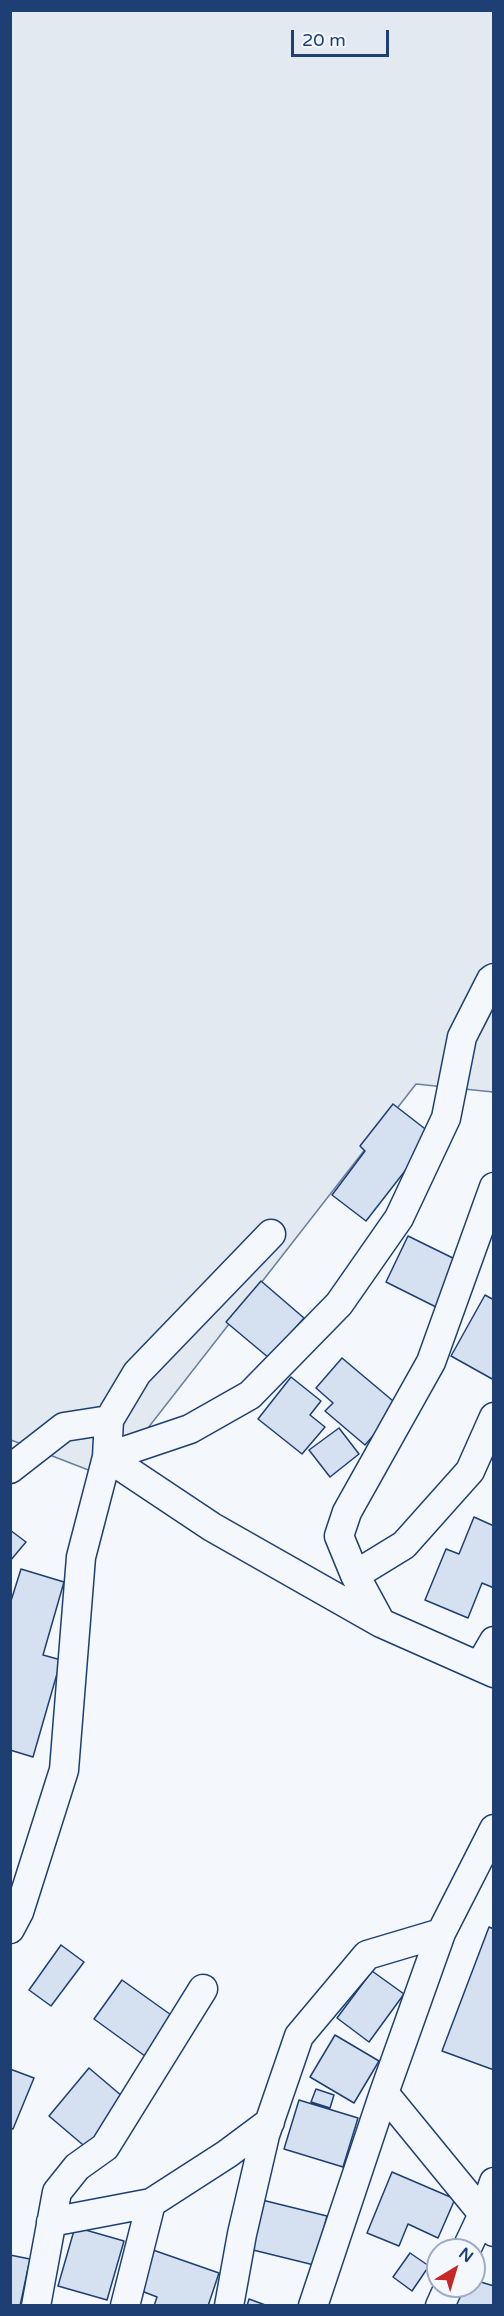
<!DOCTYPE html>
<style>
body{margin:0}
#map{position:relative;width:504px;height:2316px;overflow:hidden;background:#f4f7fb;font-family:"Varela Round",sans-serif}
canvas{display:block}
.frame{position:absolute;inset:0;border:12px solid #1d3f73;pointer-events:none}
.north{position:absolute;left:426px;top:2238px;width:60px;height:60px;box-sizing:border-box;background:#f4f7fb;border:2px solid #9eadc5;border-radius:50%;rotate:38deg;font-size:16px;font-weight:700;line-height:24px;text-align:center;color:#1d3f73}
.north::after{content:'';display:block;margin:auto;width:21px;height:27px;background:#c62828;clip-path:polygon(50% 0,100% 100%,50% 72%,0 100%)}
.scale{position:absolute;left:291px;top:30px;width:98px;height:27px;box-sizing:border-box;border:3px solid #1d3f73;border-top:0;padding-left:8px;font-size:18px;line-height:21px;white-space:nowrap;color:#1d3f73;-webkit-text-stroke:4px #f4f7fb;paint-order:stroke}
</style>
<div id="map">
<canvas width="504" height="2316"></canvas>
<div class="frame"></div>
<div class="north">N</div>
<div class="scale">20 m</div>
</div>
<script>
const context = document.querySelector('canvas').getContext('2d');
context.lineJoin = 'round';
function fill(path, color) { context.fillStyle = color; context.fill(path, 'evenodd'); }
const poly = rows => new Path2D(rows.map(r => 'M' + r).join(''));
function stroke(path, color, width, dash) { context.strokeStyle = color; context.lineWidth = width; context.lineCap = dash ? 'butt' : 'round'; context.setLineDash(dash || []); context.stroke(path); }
const green = poly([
 [10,11,493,11,493,1092,416,1084,109,1478,11,1440,10,11]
]);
const building = poly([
 [393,1104,433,1135,366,1221,332,1195,365,1151,360,1146,393,1104],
 [408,1236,461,1262,438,1308,386,1282,408,1236],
 [261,1281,304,1318,269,1358,226,1322,261,1281],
 [485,1295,494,1300,494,1380,451,1356,485,1295],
 [342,1358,399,1406,365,1445,325,1411,333,1403,316,1388,342,1358],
 [291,1377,321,1401,310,1415,325,1427,302,1454,258,1419,291,1377],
 [339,1428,359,1454,330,1477,309,1450,339,1428],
 [474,1517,494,1526,494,1588,482,1583,468,1618,425,1600,446,1549,459,1554,474,1517],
 [10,1530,26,1542,10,1561,10,1530],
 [21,1569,64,1582,43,1655,61,1660,33,1757,10,1750,10,1604,21,1569],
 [489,1927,494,1929,494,2070,442,2051,489,1927],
 [61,1945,84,1962,51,2006,29,1990,61,1945],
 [372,1971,404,1994,369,2042,337,2018,372,1971],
 [122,1980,174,2017,145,2056,94,2019,122,1980],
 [335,2035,379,2061,354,2103,310,2077,335,2035],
 [89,2068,129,2102,89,2150,49,2116,89,2068],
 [10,2069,34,2078,13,2129,10,2128,10,2069],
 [316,2089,334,2095,330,2108,311,2102,316,2089],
 [299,2100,358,2118,343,2167,284,2149,299,2100],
 [392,2172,455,2199,438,2238,408,2224,399,2246,367,2233,392,2172],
 [262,2200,327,2216,314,2265,249,2249,262,2200],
 [75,2227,124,2241,107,2300,58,2286,75,2227],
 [153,2250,219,2273,208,2306,154,2306,157,2297,139,2290,153,2250],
 [410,2253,429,2266,412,2291,393,2277,410,2253],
 [10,2255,30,2259,20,2306,10,2306,10,2255],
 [474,2280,494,2286,494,2306,452,2306,458,2286,474,2286,474,2280],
 [249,2299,268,2306,247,2306,249,2299]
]);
const street = poly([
 [494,1187,431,1362,347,1512,339,1536,355,1575,381,1623,494,1673],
 [107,1457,190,1429,250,1395,339,1304,399,1218,446,1118,462,1037,491,980,494,978],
 [107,1457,212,1527,381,1623],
 [10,1469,64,1427,109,1420],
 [355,1575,404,1545,470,1471,494,1417],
 [480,1665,494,1641],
 [10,1929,19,1912,64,1770,81,1557,107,1457,109,1420,137,1373,271,1234],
 [441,1933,494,1829],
 [384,2093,483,2214,494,2232],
 [51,2222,151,2203,227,2154,270,2122],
 [466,2250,483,2214,494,2182],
 [36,2306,57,2192,77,2167,105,2147,203,1989],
 [125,2306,151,2203],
 [229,2306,242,2234,265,2135,299,2036,367,1955,441,1933,384,2093,313,2306],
 [440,2306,449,2286]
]);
fill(green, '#e3e9f0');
stroke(green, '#687fa3', 1.5);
fill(building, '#d5e0f0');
stroke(building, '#1d3f73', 1.5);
stroke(street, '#1d3f73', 31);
stroke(street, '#f4f7fb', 28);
</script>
